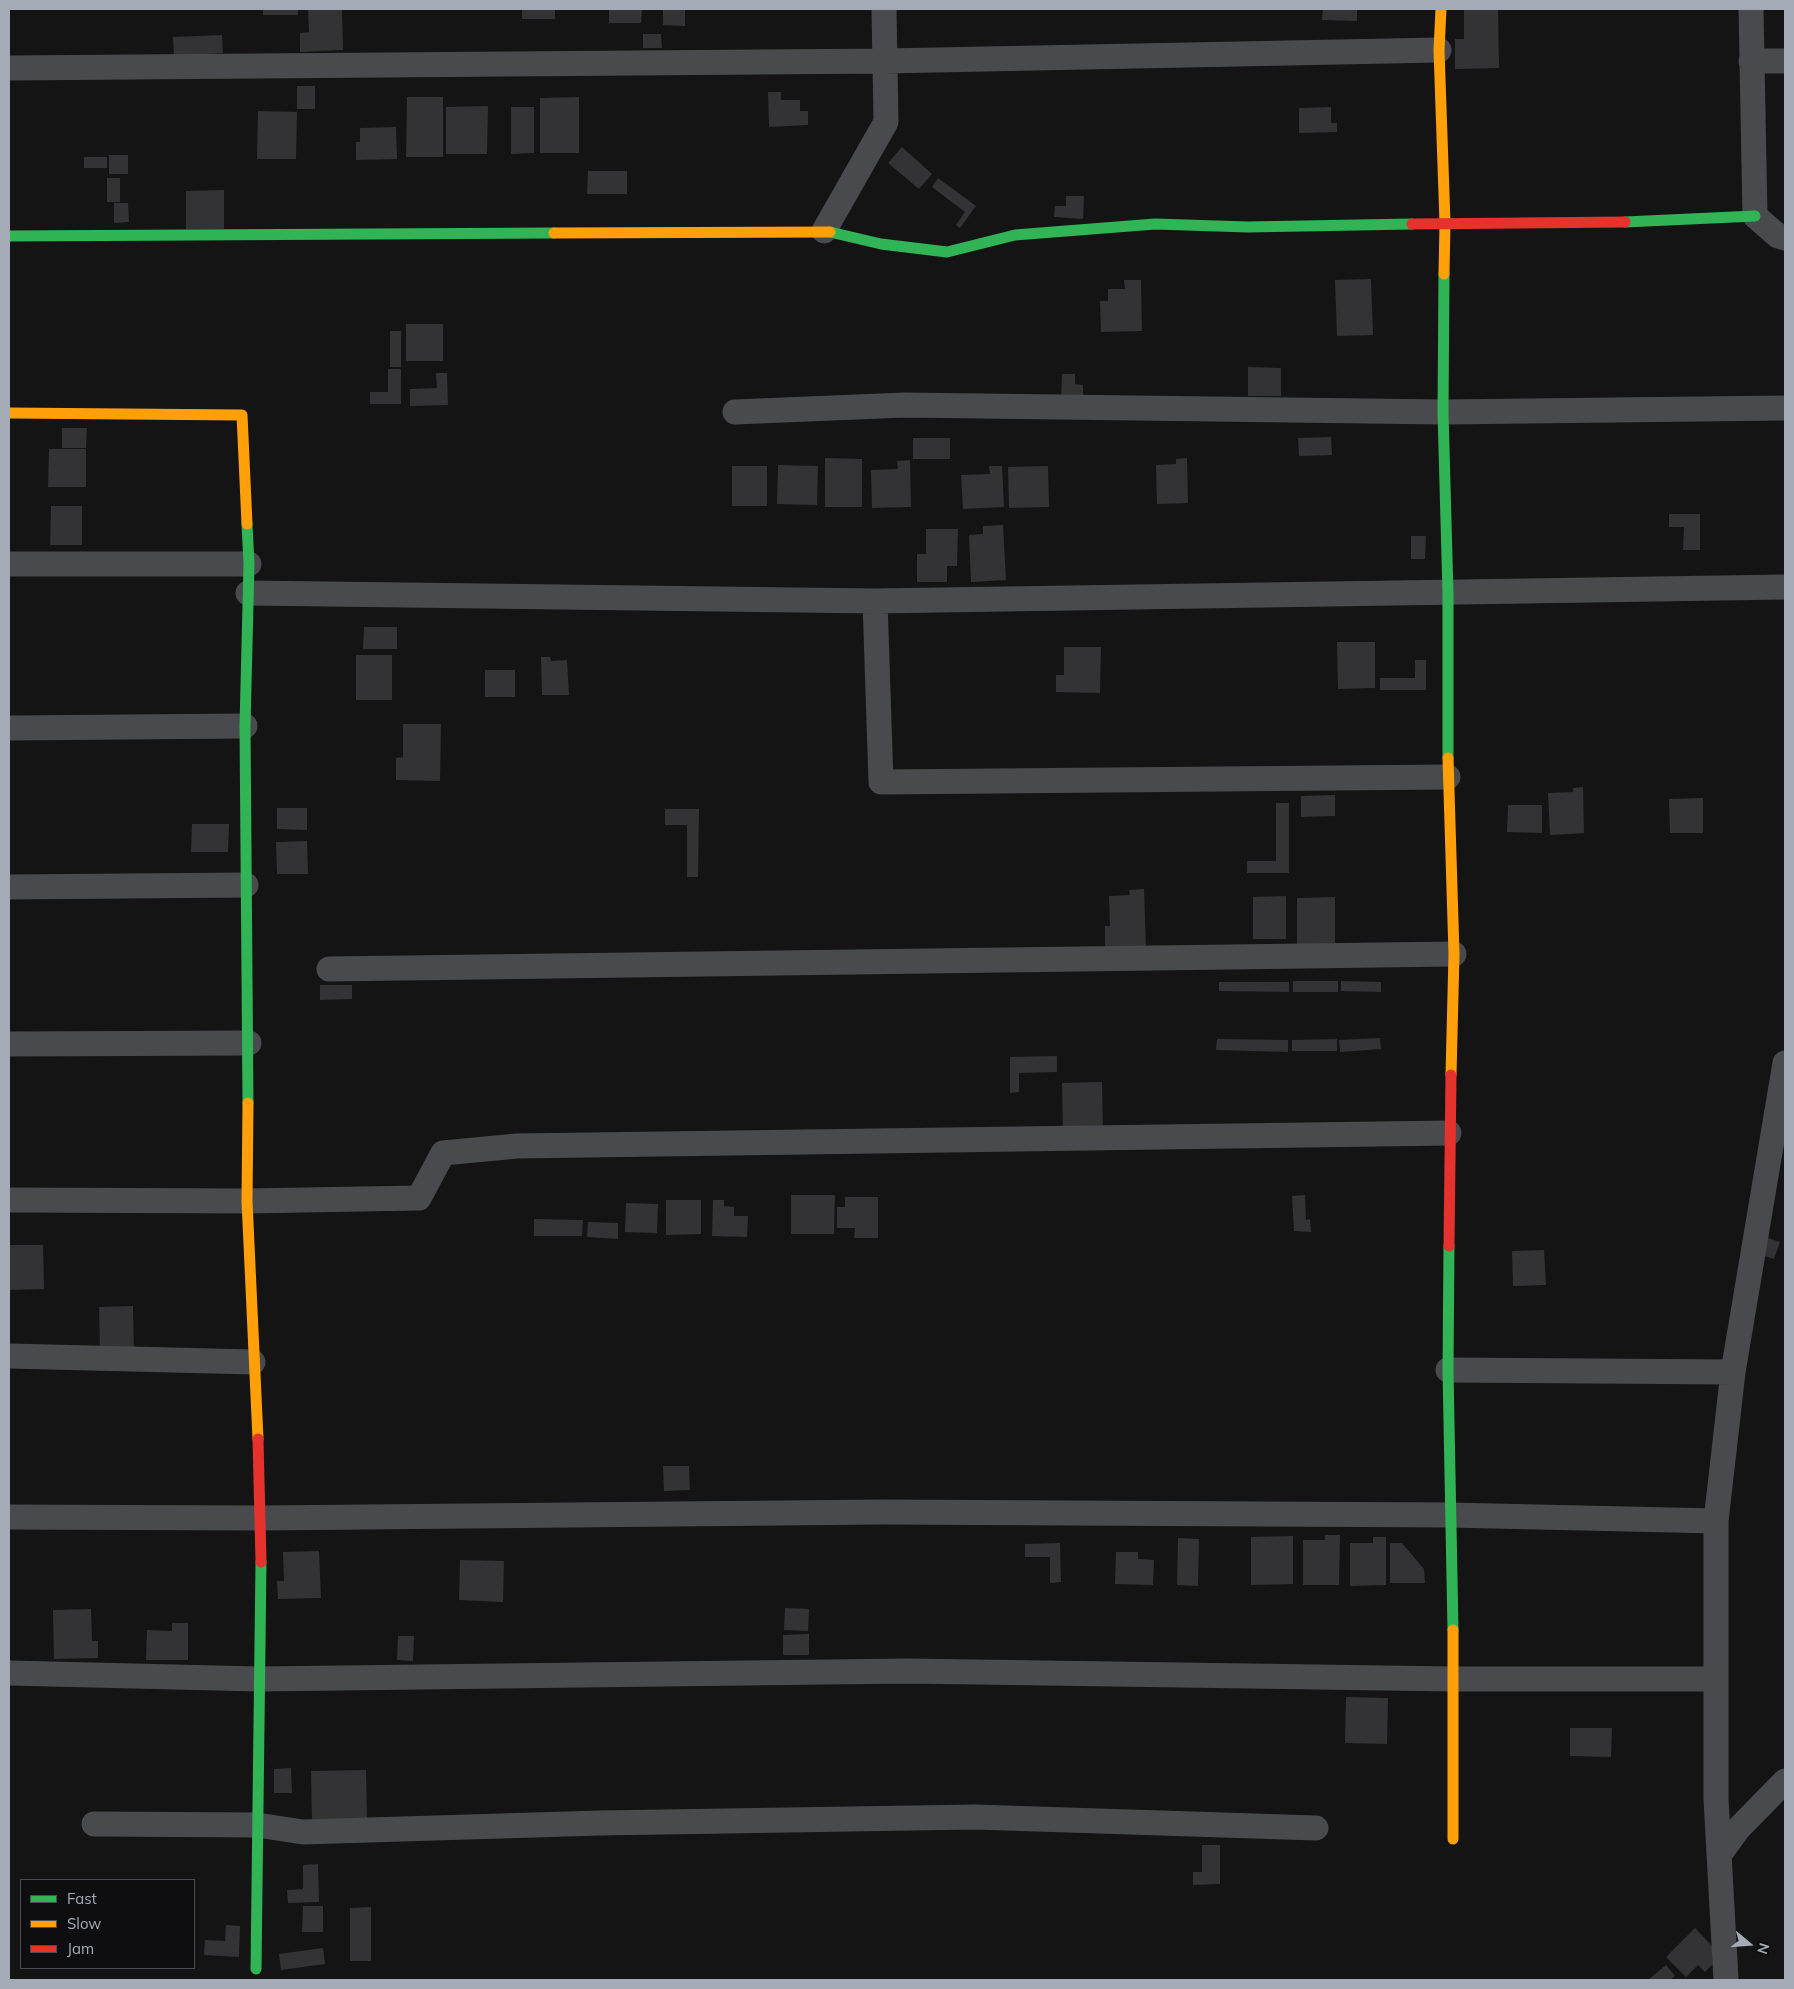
<!DOCTYPE html>
<style>
body{margin:0}
#map{position:relative;width:1794px;height:1989px;overflow:hidden;background:#141414;font-family:Mulish,sans-serif}
canvas{display:block}
.frame{position:absolute;inset:0;border:10px solid #a4abb7;pointer-events:none}
.legend{position:absolute;left:20px;top:1879px;width:175px;height:90px;box-sizing:border-box;background:#0e0e10;border:1px solid #4a4d53;margin:0;padding:6px 9px;list-style:none;font-size:15px;color:#a4abb7}
.legend li{display:flex;align-items:center;gap:10px;height:25px}
.legend b{width:25px;border:1px solid #4a4d53}
.north{position:absolute;left:1724px;top:1919px;width:50px;height:50px;-webkit-text-stroke:4px #0e0e10;paint-order:stroke;rotate:108deg;font-size:14px;font-weight:700;line-height:20px;text-align:center;color:#a4abb7}
.north::after{content:'';display:block;margin:auto;width:18px;height:22px;background:#a4abb7;clip-path:polygon(50% 0,100% 100%,50% 72%,0 100%)}
</style>
<div id="map">
<canvas width="1794" height="1989"></canvas>
<div class="frame"></div>
<ul class="legend">
<li><b style="height:6px;background:#30b455"></b>Fast</li>
<li><b style="height:6px;background:#ff9f0a"></b>Slow</li>
<li><b style="height:6px;background:#e5322d"></b>Jam</li>
</ul>
<div class="north">N</div>
</div>
<script>
const context = document.querySelector('canvas').getContext('2d');
context.lineJoin = 'round';
function fill(path, color) { context.fillStyle = color; context.fill(path, 'evenodd'); }
const poly = rows => new Path2D(rows.map(r => 'M' + r).join(''));
function stroke(path, color, width, dash) { context.strokeStyle = color; context.lineWidth = width; context.lineCap = dash ? 'butt' : 'round'; context.setLineDash(dash || []); context.stroke(path); }
const building = poly([
 [263,9,298,9,298,15,263,15],
 [308,9,342,9,343,50,300,52,300,33,309,32],
 [522,9,555,9,555,19,522,19],
 [609,9,642,9,641,23,609,23],
 [663,9,685,9,685,26,663,25],
 [1323,9,1357,9,1357,21,1322,20],
 [1464,9,1498,9,1499,68,1455,69,1455,39,1464,39],
 [643,34,661,34,662,48,643,48],
 [222,35,223,53,174,56,173,37],
 [297,86,315,86,315,109,297,109],
 [768,92,781,92,781,100,800,100,800,111,808,111,808,125,769,127],
 [407,97,443,97,443,157,406,157],
 [579,97,579,153,540,153,540,98],
 [488,106,487,154,446,154,446,107],
 [511,107,534,107,534,153,511,154],
 [1331,107,1331,123,1337,123,1337,132,1299,133,1299,108],
 [258,111,297,112,296,159,257,159],
 [396,127,397,159,356,160,356,142,360,142,360,128],
 [902,147,932,174,919,189,888,163],
 [109,155,128,155,128,174,109,174],
 [84,157,107,157,107,168,84,168],
 [588,171,627,171,627,194,587,194],
 [107,178,120,178,120,202,107,202],
 [938,178,976,206,960,228,956,225,965,212,932,187],
 [224,190,224,229,186,229,186,191],
 [1066,196,1084,196,1083,219,1054,217,1055,206,1066,206],
 [114,203,128,203,129,222,114,223],
 [1371,279,1373,335,1337,336,1335,280],
 [1124,280,1141,280,1142,331,1101,332,1100,301,1108,301,1108,289,1125,289],
 [406,324,443,324,443,361,406,361],
 [390,331,401,331,401,367,390,367],
 [1248,367,1281,368,1281,396,1248,396],
 [388,369,401,369,401,404,370,404,370,392,388,392],
 [436,373,447,373,448,405,410,406,410,389,437,388],
 [1062,374,1075,374,1075,384,1083,385,1083,400,1061,399],
 [62,428,87,428,86,448,62,448],
 [1331,437,1332,455,1299,456,1298,438],
 [913,438,950,438,950,459,913,459],
 [49,449,86,449,86,487,48,487],
 [825,458,862,459,862,507,825,507],
 [1187,458,1188,503,1157,504,1156,465,1176,464,1176,459],
 [910,460,911,507,872,508,871,470,898,469,897,461],
 [778,465,818,466,817,505,777,504],
 [732,466,767,466,767,506,732,506],
 [989,466,1002,466,1004,507,963,509,961,475,990,474],
 [1048,466,1049,507,1009,508,1008,467],
 [51,506,82,506,82,545,50,545],
 [1669,514,1700,514,1700,550,1683,550,1684,527,1669,527],
 [1003,525,1006,580,971,582,969,535,983,534,983,526],
 [926,529,958,529,957,566,947,566,947,582,917,582,917,554,926,554],
 [1411,536,1426,536,1425,559,1411,559],
 [364,627,397,627,397,649,363,649],
 [1337,642,1375,642,1375,688,1338,689],
 [1064,647,1101,647,1100,693,1056,692,1056,675,1064,675],
 [356,655,392,655,392,700,356,700],
 [541,657,550,657,551,661,567,660,569,695,542,695],
 [1415,660,1426,660,1426,690,1380,690,1380,678,1415,678],
 [485,670,515,670,515,697,485,697],
 [403,724,441,724,440,781,396,780,396,758,403,757],
 [1583,787,1584,833,1550,835,1548,793,1573,792,1573,788],
 [1335,795,1335,816,1301,817,1301,796],
 [1703,798,1703,833,1670,833,1669,799],
 [1276,803,1289,803,1289,873,1247,873,1247,861,1276,861],
 [1508,805,1542,805,1542,833,1507,832],
 [277,808,307,808,307,830,277,829],
 [665,809,699,809,698,877,687,877,687,825,665,825],
 [192,824,229,824,228,852,191,852],
 [307,841,308,874,277,874,276,842],
 [1144,889,1146,949,1105,951,1105,926,1110,926,1109,896,1130,895,1129,890],
 [1286,896,1286,939,1253,939,1253,897],
 [1335,897,1335,947,1297,947,1297,898],
 [1293,981,1338,981,1338,992,1293,992],
 [1341,981,1381,982,1381,992,1341,991],
 [1219,982,1289,982,1289,992,1219,991],
 [320,985,352,985,352,999,320,1000],
 [1380,1038,1381,1049,1340,1052,1339,1040],
 [1217,1039,1288,1040,1288,1052,1216,1050],
 [1337,1039,1337,1051,1292,1051,1292,1040],
 [1057,1056,1057,1072,1019,1073,1019,1092,1010,1093,1010,1057],
 [1102,1082,1103,1133,1063,1134,1062,1083],
 [791,1195,835,1195,834,1234,791,1234],
 [1305,1195,1306,1220,1310,1219,1311,1232,1294,1231,1292,1196],
 [845,1197,878,1197,878,1238,854,1238,855,1228,837,1228,837,1207,845,1207],
 [666,1200,701,1200,701,1234,666,1235],
 [713,1200,724,1200,724,1206,734,1207,734,1216,748,1216,747,1237,712,1236],
 [626,1203,658,1204,657,1233,625,1232],
 [534,1219,583,1220,582,1236,534,1236],
 [588,1222,618,1223,618,1239,587,1237],
 [1765,1237,1780,1242,1774,1259,1759,1254],
 [9,1245,43,1245,44,1289,9,1290],
 [1544,1250,1546,1285,1513,1286,1512,1251],
 [133,1306,134,1353,100,1353,99,1307],
 [663,1466,689,1466,690,1490,664,1491],
 [1325,1535,1340,1535,1339,1585,1303,1585,1303,1540,1325,1540],
 [1293,1536,1293,1584,1251,1585,1251,1537],
 [1373,1537,1386,1537,1386,1585,1350,1586,1350,1543,1373,1543],
 [1178,1538,1199,1539,1198,1586,1177,1585],
 [1060,1543,1061,1582,1050,1583,1050,1557,1025,1557,1025,1544],
 [1390,1543,1402,1543,1424,1569,1425,1583,1390,1583],
 [319,1551,321,1598,278,1599,277,1581,284,1581,283,1552],
 [1116,1552,1138,1552,1138,1559,1154,1560,1153,1585,1115,1584],
 [460,1560,504,1561,503,1602,459,1600],
 [785,1608,809,1609,808,1631,784,1630],
 [91,1609,92,1641,98,1641,98,1658,54,1659,53,1610],
 [172,1623,188,1623,188,1660,146,1660,147,1630,172,1631],
 [809,1634,809,1655,783,1655,783,1635],
 [398,1636,414,1636,413,1661,397,1660],
 [1346,1697,1388,1698,1387,1744,1345,1743],
 [1570,1728,1612,1728,1611,1757,1570,1756],
 [291,1768,292,1793,274,1793,274,1769],
 [366,1770,367,1819,312,1820,311,1771],
 [1202,1845,1220,1845,1220,1884,1193,1885,1193,1872,1202,1872],
 [318,1864,319,1902,288,1903,287,1890,303,1889,303,1865],
 [303,1906,323,1906,323,1932,302,1932],
 [371,1907,371,1961,350,1961,350,1908],
 [226,1925,240,1926,239,1957,204,1955,205,1940,225,1941],
 [1695,1928,1712,1946,1713,1964,1705,1972,1698,1965,1686,1977,1666,1957],
 [323,1948,325,1964,281,1970,279,1954],
 [1666,1965,1675,1976,1670,1980,1648,1980]
]);
const street = poly([
 [1751,9,1755,216,1778,236,1785,238],
 [1751,61,1785,61],
 [9,68,885,61,1439,50],
 [824,231,886,122,884,9],
 [735,412,905,405,1443,412,1785,408],
 [9,564,249,564],
 [248,593,875,601,1785,587],
 [875,601,881,782,1448,777],
 [9,728,245,726],
 [9,887,246,885],
 [329,969,1454,954],
 [9,1044,249,1043],
 [9,1200,247,1201,419,1198,443,1153,517,1146,1449,1133],
 [9,1356,253,1362],
 [1448,1370,1733,1372],
 [9,1517,261,1518,883,1512,1449,1515,1716,1521],
 [9,1673,258,1679,908,1671,1454,1679,1716,1679],
 [94,1824,257,1825,303,1832,600,1823,975,1817,1316,1828],
 [1719,1855,1738,1829,1785,1781],
 [1726,1980,1716,1799,1716,1521,1733,1372,1785,1063]
]);
const fast = poly([
 [1625,222,1755,216],
 [830,232,881,244,947,252,1015,235,1155,224,1248,227,1412,224],
 [9,236,554,233],
 [1444,274,1443,412,1448,594,1448,758],
 [247,524,249,564,245,726,248,1103],
 [1449,1246,1448,1370,1453,1630],
 [256,1969,261,1562]
]);
const slow = poly([
 [1441,9,1439,50,1445,223,1444,274],
 [554,233,830,232],
 [9,413,242,415,247,524],
 [1448,758,1454,954,1451,1075],
 [248,1103,247,1201,258,1439],
 [1453,1839,1453,1630]
]);
const jam = poly([
 [1412,224,1625,222],
 [1449,1246,1451,1075],
 [258,1439,261,1562]
]);
fill(building, '#333335');
stroke(street, '#484a4d', 25);
stroke(fast, '#30b455', 11);
stroke(slow, '#ff9f0a', 11);
stroke(jam, '#e5322d', 11);
</script>
